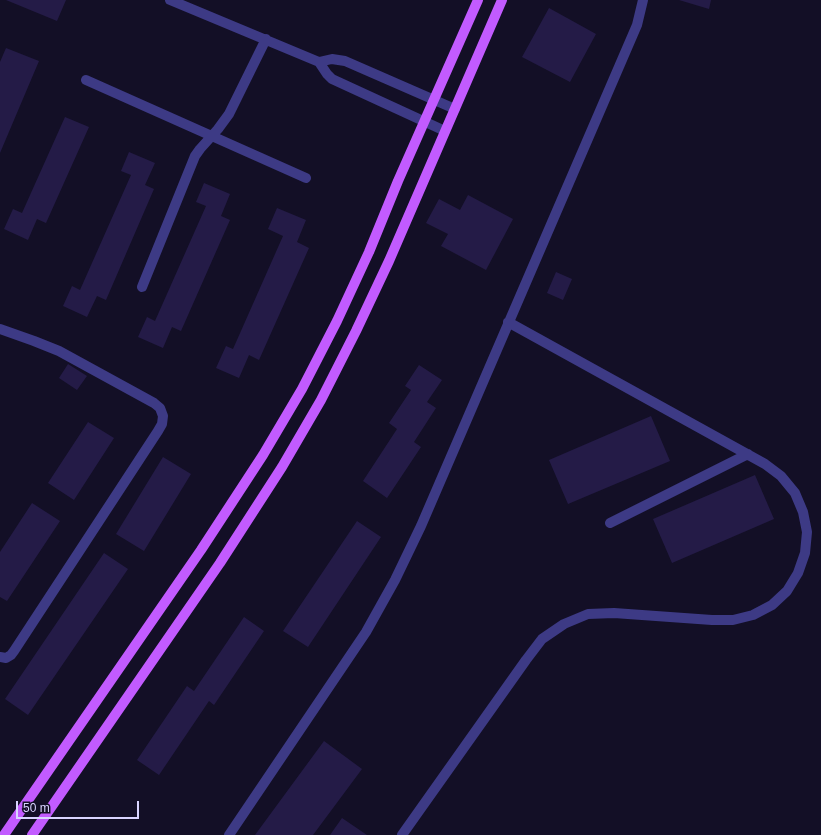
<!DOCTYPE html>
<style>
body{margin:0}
#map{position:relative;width:821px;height:835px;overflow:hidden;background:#130f26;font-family:Helvetica,sans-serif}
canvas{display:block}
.scale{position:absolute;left:16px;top:801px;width:123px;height:18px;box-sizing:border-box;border:2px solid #d9d4ff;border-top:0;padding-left:5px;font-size:12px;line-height:14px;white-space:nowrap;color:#d9d4ff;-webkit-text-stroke:3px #130f26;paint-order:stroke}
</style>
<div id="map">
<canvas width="821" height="835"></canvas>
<div class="scale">50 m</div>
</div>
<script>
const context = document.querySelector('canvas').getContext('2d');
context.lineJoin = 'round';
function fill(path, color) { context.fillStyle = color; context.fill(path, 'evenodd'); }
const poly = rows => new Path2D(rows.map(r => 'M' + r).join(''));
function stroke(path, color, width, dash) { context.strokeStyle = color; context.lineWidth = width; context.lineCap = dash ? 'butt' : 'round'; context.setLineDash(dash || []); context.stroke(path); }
const building = poly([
 [6,0,66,0,57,21],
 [679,0,711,0,709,9],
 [549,8,596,34,570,82,522,57],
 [6,48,39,61,0,153,0,62],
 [65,117,89,127,46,223,37,219,28,240,4,229,13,209,22,213],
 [129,152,155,163,145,185,154,189,106,300,97,296,87,317,63,306,72,286,80,290,131,175,121,171],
 [204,183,230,194,221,216,230,220,181,331,172,327,163,348,138,337,147,317,155,321,206,206,196,202],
 [468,195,513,219,486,270,441,246,448,234,426,223,439,199,460,210],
 [277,208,306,220,297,242,309,248,259,360,249,355,239,378,216,368,226,346,233,349,283,236,268,229],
 [556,272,572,279,563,300,547,293],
 [68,364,87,376,77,390,59,378],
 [419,365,442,380,427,402,436,408,414,442,421,447,387,498,363,481,397,429,389,423,411,390,405,386],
 [651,416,670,461,568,504,549,460],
 [88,422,114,438,74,500,48,483],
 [163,457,191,474,144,551,116,534],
 [755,475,774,519,672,563,653,519],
 [32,503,60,521,7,601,0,597,0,552],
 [357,521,381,537,308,647,283,631],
 [104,553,128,569,28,715,5,699],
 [244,617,264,631,214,705,209,701,159,775,137,760,187,686,194,691],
 [324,741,362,769,313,835,255,835],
 [342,818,367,835,330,835]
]);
const minor = poly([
 [170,0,319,62,332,59,345,61,455,109],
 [319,62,327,74,332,79,445,131],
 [86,80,306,178],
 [142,287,195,156,200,149,218,129,229,114,266,39],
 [0,329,34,341,59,351,154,403,160,408,163,416,162,424,158,431,14,651,11,655,6,658,0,657],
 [610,523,748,454],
 [229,835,366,632,395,580,421,526,637,25,643,0],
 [402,835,526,660,542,639,564,624,588,614,614,613,712,620,733,620,753,615,772,605,787,591,798,573,805,553,807,532,803,512,795,493,781,476,765,464,508,322]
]);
const major = poly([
 [4,835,201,550,263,455,302,389,337,321,369,252,398,181,478,0],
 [32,835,220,563,282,467,321,400,356,331,389,261,502,0]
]);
fill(building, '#241b47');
stroke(minor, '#3d3a85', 10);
stroke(major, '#c25bff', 10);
</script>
